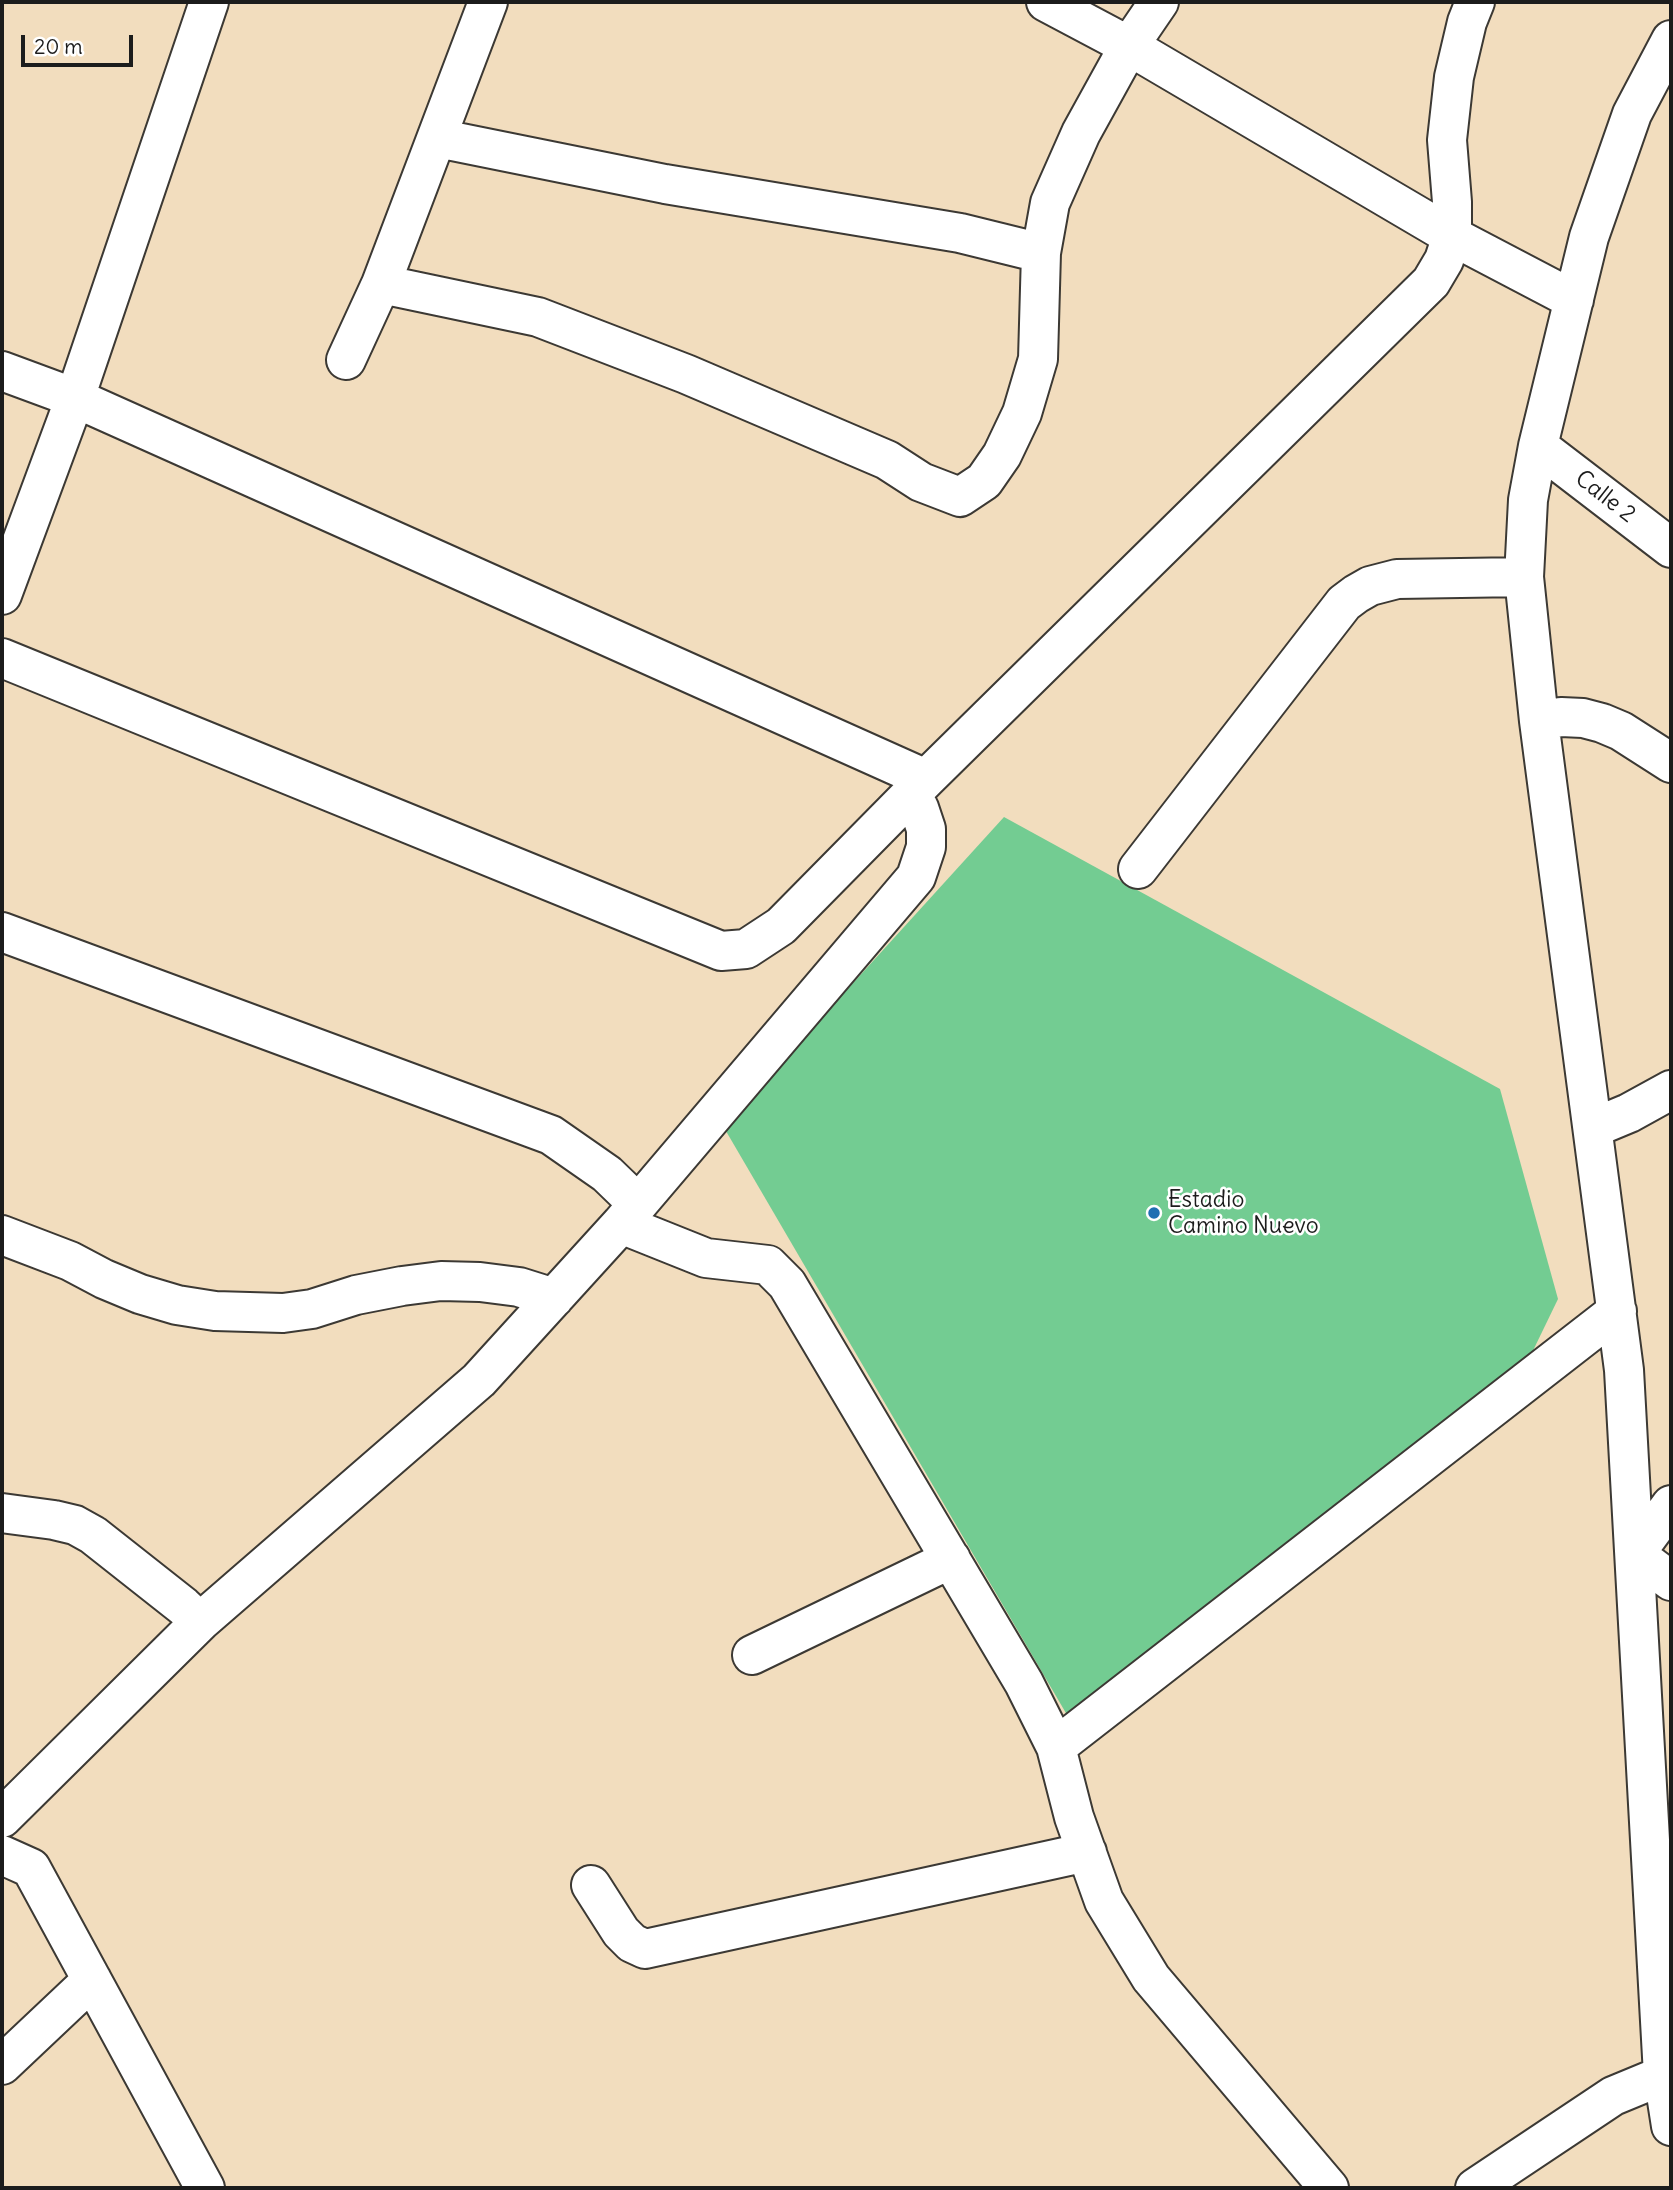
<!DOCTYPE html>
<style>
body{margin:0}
#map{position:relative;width:1673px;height:2190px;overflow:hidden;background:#f2ddbe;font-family:Delius,sans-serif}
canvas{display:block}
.frame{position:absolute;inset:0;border:4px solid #1c1c1c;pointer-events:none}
.scale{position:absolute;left:21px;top:35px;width:112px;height:32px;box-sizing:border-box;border:4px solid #1c1c1c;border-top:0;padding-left:9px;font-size:21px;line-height:24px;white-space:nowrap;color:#1c1c1c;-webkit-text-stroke:5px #fff;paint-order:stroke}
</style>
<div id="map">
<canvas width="1673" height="2190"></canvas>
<div class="frame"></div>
<div class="scale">20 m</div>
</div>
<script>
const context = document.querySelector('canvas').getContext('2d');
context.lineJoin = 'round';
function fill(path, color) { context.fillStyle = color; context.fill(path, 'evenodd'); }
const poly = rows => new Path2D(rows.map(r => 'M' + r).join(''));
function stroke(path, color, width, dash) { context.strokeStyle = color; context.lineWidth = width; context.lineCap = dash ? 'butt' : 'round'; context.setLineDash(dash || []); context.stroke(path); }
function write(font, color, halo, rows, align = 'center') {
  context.font = font + ' Delius,sans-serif'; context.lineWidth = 5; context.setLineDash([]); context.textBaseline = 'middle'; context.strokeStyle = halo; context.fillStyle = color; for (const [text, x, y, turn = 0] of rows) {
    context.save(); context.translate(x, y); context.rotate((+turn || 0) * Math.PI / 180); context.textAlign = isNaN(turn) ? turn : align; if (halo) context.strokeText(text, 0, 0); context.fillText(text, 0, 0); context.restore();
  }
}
const green = poly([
 [1004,817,1500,1089,1558,1299,1527,1363,1070,1720,723,1126]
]);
const minor = poly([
 [1046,2,1129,46,1452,236,1574,300],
 [1671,40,1632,114,1589,237,1538,446,1528,500,1524,577,1539,721,1624,1370,1663,2075,1671,2126],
 [437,138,665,184,960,233,1041,253],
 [381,284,538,317,686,374,887,460,921,482,960,497,984,481,1002,455,1022,413,1038,359,1041,253,1050,203,1081,133,1129,46,1159,2],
 [346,360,381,284,488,2],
 [2,371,75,398,926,779],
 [1538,446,1671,548],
 [2,595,75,398,209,2],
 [2,658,721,951,746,949,781,926,926,779,1431,282,1444,260,1452,236,1452,202,1447,140,1454,77,1467,22,1475,2],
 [1539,721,1561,717,1583,718,1602,723,1621,731,1671,763],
 [1138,869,1344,603,1356,594,1370,586,1397,579,1524,577],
 [2,932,551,1135,607,1174,638,1204],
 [1593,1128,1629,1113,1671,1090],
 [621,1224,706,1258,768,1265,787,1284,1024,1683,1056,1747,1074,1817,1104,1901,1151,1978,1329,2188],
 [2,1235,70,1261,104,1279,140,1294,177,1305,215,1311,283,1313,312,1309,356,1295,402,1286,441,1281,480,1282,519,1287,554,1298],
 [1671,1505,1635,1554,1671,1581],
 [2,1513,54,1520,75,1525,93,1535,183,1606,200,1622],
 [752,1655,951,1559],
 [1056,1747,1617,1311],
 [2,1818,200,1622,479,1380,621,1224,916,877,926,847,926,829,919,808,908,797],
 [2,1855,31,1868,205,2188],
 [591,1885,621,1932,632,1943,645,1949,1087,1852],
 [2,2065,92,1980],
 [1475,2188,1613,2096,1671,2072]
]);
const markers = [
 [1154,1213,7,"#1f6fb2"]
];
const streetNames = [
 ["Calle 2",1605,497,38]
];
const poiNames = [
 ["Estadio",1168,1200],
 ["Camino Nuevo",1168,1226]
];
fill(green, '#73cc92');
stroke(minor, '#3c3934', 42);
stroke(minor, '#fff', 38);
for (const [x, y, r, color] of markers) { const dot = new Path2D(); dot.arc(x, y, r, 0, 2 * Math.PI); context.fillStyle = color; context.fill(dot); stroke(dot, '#fff', 2.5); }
write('23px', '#1c1c1c', '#fff', streetNames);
write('23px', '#1c1c1c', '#fff', poiNames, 'left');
</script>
